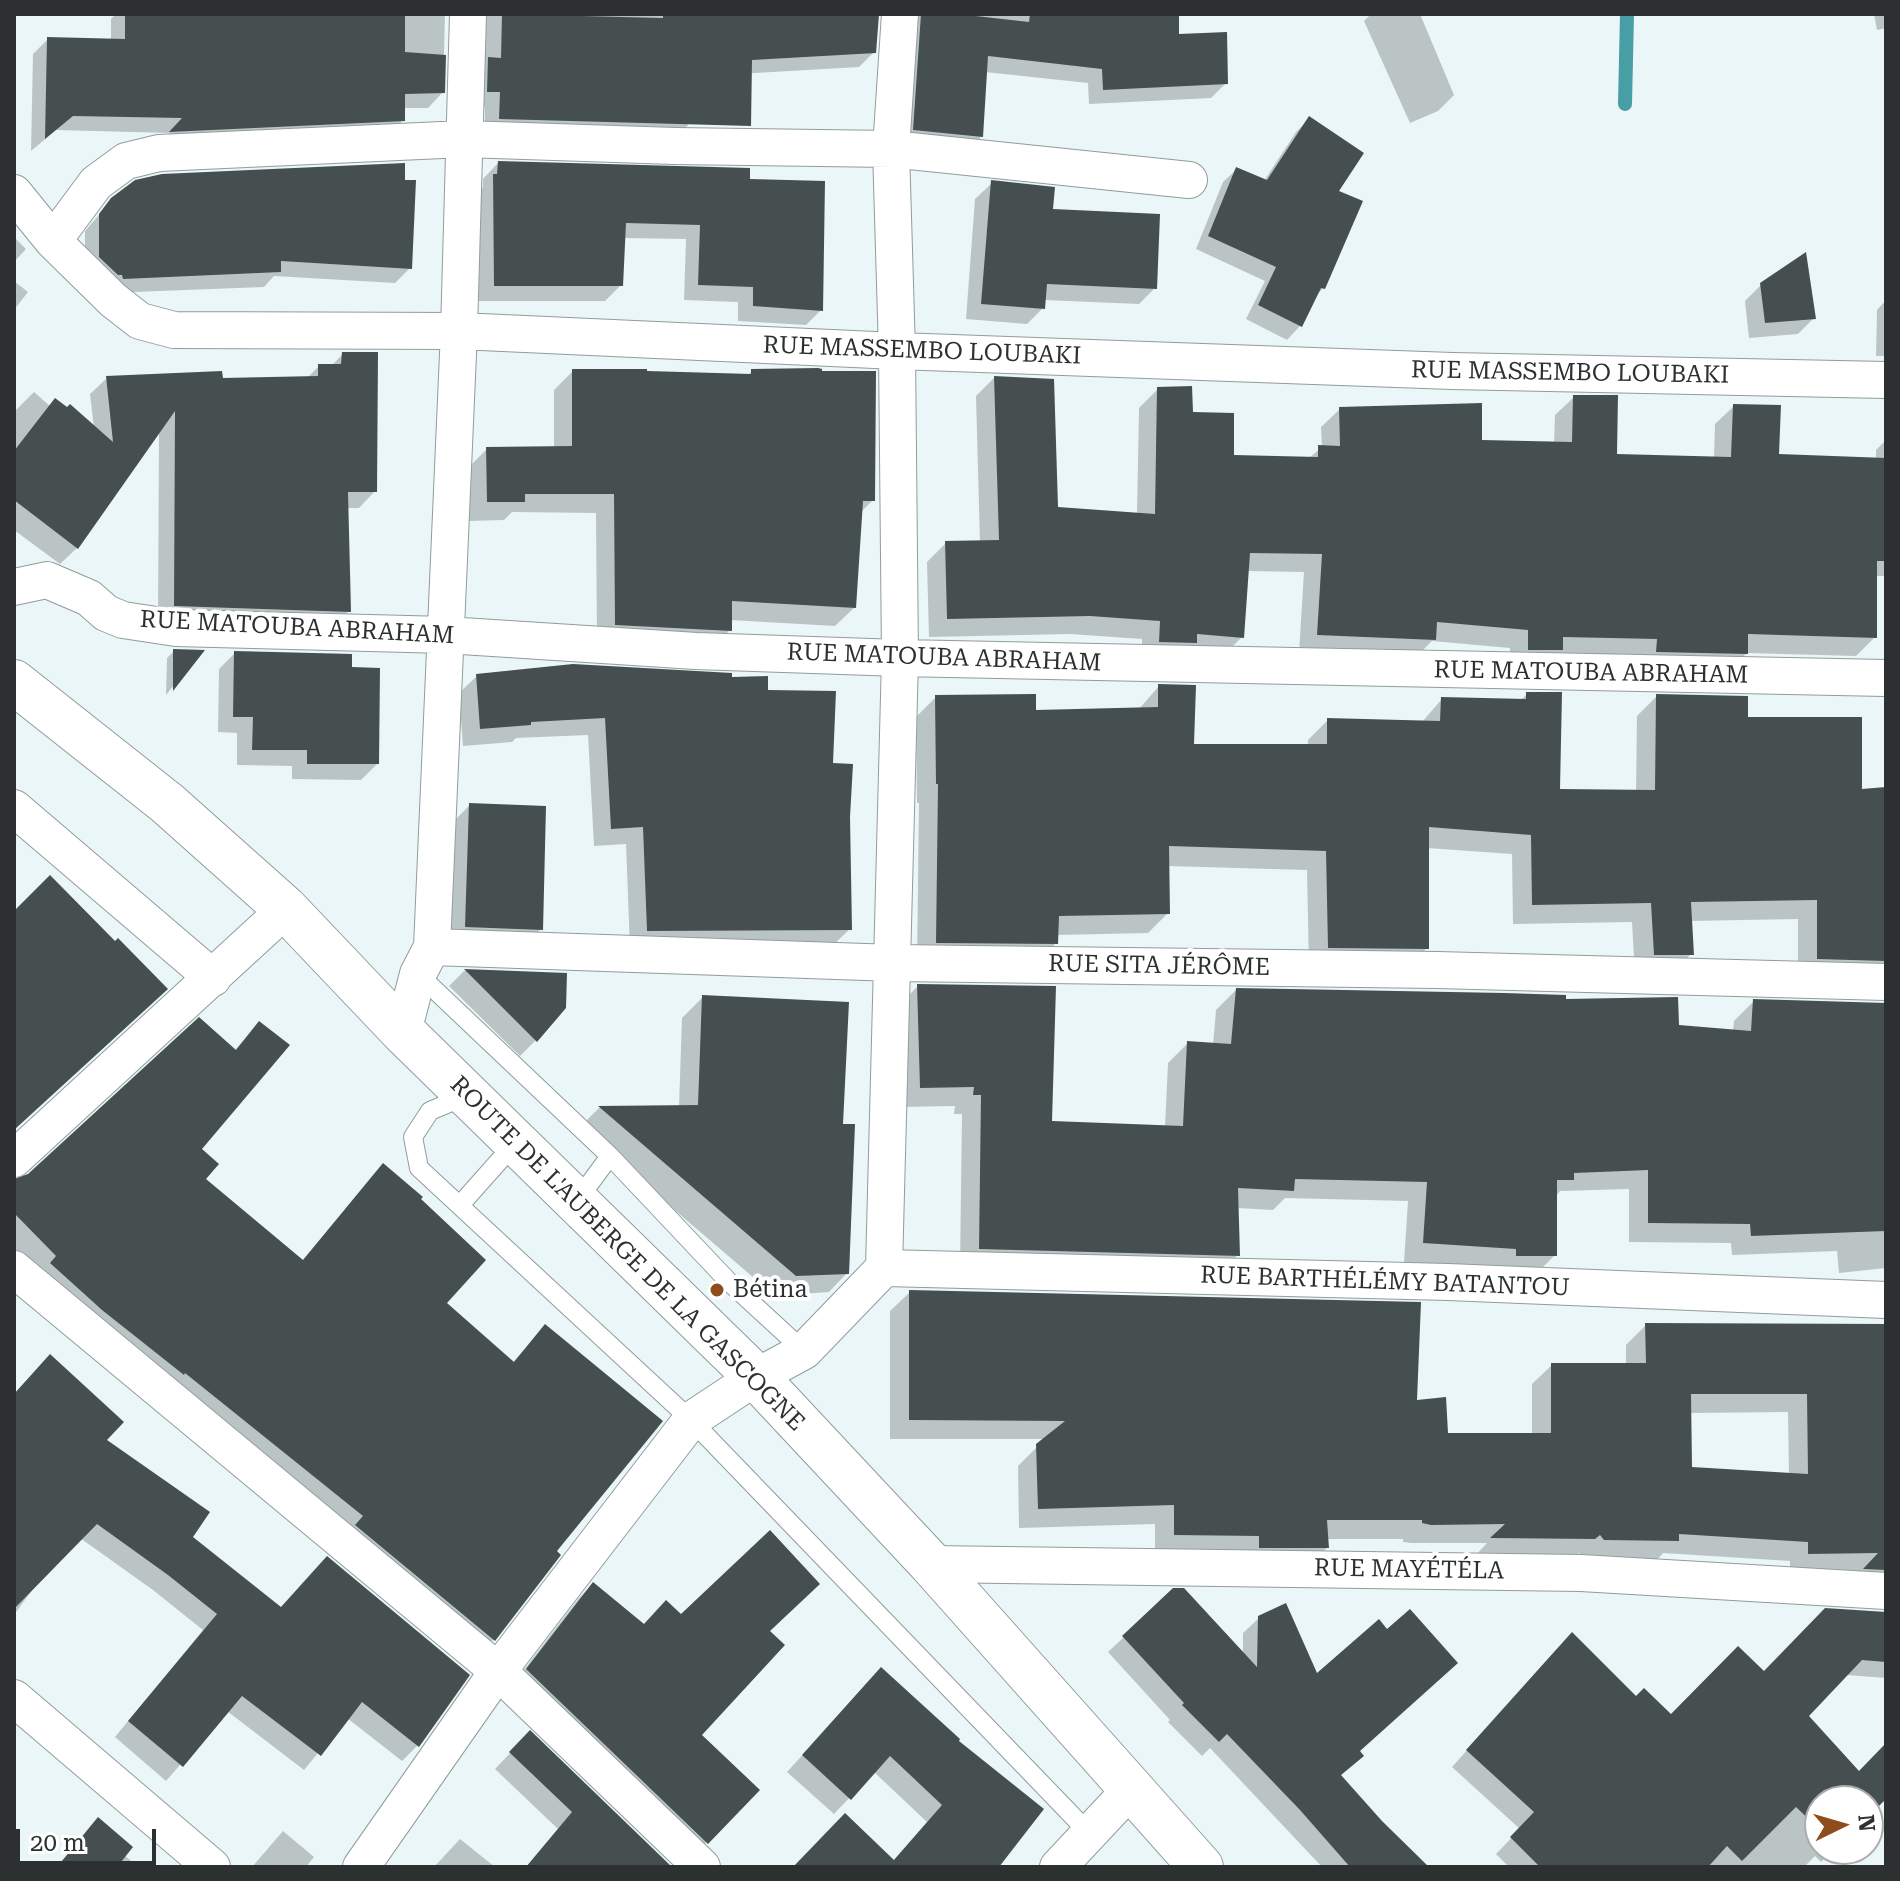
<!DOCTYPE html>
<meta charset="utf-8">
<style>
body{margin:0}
#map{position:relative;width:1900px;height:1881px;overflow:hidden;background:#eaf6f7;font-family:"Roboto Serif",serif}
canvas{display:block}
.frame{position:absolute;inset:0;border:16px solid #2c3031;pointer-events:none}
.north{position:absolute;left:1804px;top:1785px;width:80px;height:80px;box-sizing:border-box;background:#fff;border:2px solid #abacad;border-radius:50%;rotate:85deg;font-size:22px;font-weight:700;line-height:32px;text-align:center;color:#2c3031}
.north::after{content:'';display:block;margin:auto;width:28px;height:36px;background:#8f4c1c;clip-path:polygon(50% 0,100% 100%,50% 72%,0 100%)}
.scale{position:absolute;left:16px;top:1829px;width:140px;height:36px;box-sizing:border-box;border:4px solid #2c3031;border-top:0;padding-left:10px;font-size:24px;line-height:28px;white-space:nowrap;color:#2c3031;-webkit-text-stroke:6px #fff;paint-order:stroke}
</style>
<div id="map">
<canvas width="1900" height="1881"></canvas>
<div class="frame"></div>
<div class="north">N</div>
<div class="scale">20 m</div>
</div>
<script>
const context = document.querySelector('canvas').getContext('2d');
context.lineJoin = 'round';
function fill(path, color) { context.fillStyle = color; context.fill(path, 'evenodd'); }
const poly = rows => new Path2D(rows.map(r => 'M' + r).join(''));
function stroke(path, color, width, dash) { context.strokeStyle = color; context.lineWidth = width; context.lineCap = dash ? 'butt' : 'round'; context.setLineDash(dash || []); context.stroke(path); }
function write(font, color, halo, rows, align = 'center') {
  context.font = font + ' "Roboto Serif",serif'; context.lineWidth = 8; context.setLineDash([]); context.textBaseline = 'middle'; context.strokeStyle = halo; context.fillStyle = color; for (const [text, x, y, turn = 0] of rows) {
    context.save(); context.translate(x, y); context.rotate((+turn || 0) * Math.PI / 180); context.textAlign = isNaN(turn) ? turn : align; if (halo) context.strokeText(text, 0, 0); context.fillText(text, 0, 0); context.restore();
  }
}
const shadow = poly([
 [116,14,445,14,443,92,428,108,403,108,403,120,388,135,157,146,170,133,56,130,31,151,33,54,48,39,111,41,111,19],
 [467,14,685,14,689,124,674,140,485,134,485,107,472,107],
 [739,14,877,14,874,52,859,67,738,74],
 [899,14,1177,14,1177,36,1226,83,1211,98,1089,104,1088,83,985,72,981,137,966,152,899,145],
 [1371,14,1420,14,1454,95,1438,111,1410,123,1364,21],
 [1874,14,1886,14,1886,28,1877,30],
 [1309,119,1336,191,1323,288,1315,297,1300,326,1287,340,1246,319,1265,281,1196,249,1223,182,1237,169,1264,181,1296,132],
 [498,163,691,169,821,310,806,325,738,321,738,302,684,300,686,239,623,238,621,285,605,301,479,301,479,191,483,187,483,179],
 [992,183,1051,211,1155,288,1139,304,1044,300,1043,308,1027,324,966,319,975,199],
 [112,200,410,268,395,283,274,276,264,287,108,293,85,273,85,231],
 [14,237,26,249,14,262],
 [14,281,28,292,14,310],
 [1761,285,1814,318,1798,334,1749,338,1745,301],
 [1886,300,1886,356,1876,356,1877,310],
 [343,354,375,491,359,508,347,508,349,611,332,627,158,622,159,430,77,548,60,564,14,530,14,412,34,392,50,406,94,428,90,394,107,378,221,380,307,378,319,366,331,366],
 [573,371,747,376,752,371,873,500,860,513,855,607,835,626,730,620,730,630,711,649,597,643,596,513,512,512,504,520,469,521,468,468,487,449,554,448,554,390],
 [994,378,1056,509,1137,515,1139,408,1158,389,1191,414,1232,457,1308,459,1322,447,1321,427,1340,409,1480,442,1554,444,1555,415,1574,397,1615,456,1714,458,1715,424,1734,406,1777,456,1875,637,1856,656,1747,653,1727,672,1510,668,1510,648,1432,641,1415,658,1299,653,1304,572,1247,571,1242,637,1223,656,1142,660,1142,639,1070,634,929,637,927,562,946,543,980,542,976,396],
 [1886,440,1886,576,1875,576,1876,450],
 [174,651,201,652,166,695,167,658],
 [235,653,350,669,377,764,361,780,292,779,292,766,237,765,237,733,218,732,219,669],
 [477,676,730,679,766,692,848,817,850,929,832,946,630,948,626,844,594,846,588,735,516,738,512,742,463,746,459,693],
 [1159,686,1192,746,1308,746,1308,740,1328,720,1422,722,1442,699,1520,701,1527,694,1558,791,1636,792,1637,716,1657,696,1746,719,1860,792,1886,789,1886,995,1798,978,1798,919,1690,921,1691,954,1672,974,1635,974,1632,922,1513,924,1512,854,1427,848,1427,948,1408,968,1309,967,1307,870,1167,866,1168,913,1148,933,1056,935,1056,943,1036,963,917,962,919,803,917,803,916,717,936,697,1034,712,1139,709],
 [470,805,541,929,525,945,450,943,454,821],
 [464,971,565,975,536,1040,520,1056,449,986],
 [918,986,1050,1123,1165,1127,1168,1063,1188,1043,1213,1045,1216,1010,1236,990,1564,1001,1677,1027,1733,1031,1734,1021,1754,1001,1886,1005,1886,1268,1839,1273,1837,1251,1732,1255,1731,1243,1629,1242,1629,1189,1560,1191,1555,1197,1555,1255,1535,1275,1497,1268,1404,1262,1408,1201,1285,1198,1273,1210,1237,1208,1238,1255,1218,1275,960,1268,962,1114,954,1114,955,1106,901,1107,898,1006],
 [703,997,841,1125,853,1126,849,1271,829,1292,775,1296,579,1128,599,1108,679,1107,682,1018],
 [259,1023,199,1150,203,1179,302,1261,383,1166,444,1303,512,1363,546,1326,554,1552,558,1555,493,1640,476,1657,40,1274,14,1248,14,1181,18,1182,234,1051],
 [910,1292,1415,1402,1446,1435,1532,1435,1532,1384,1552,1365,1626,1365,1626,1345,1646,1325,1886,1326,1886,1579,1790,1572,1790,1561,1663,1553,1657,1560,1584,1558,1579,1553,1573,1558,1474,1557,1487,1543,1411,1543,1403,1542,1403,1539,1326,1539,1327,1548,1307,1567,1155,1554,1155,1524,1019,1528,1018,1466,1045,1439,890,1439,890,1311],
 [1788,1412,1789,1475,1690,1469,1689,1413],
 [14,1395,104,1441,190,1537,280,1609,467,1675,417,1746,402,1761,347,1718,304,1770,227,1711,166,1781,115,1737,203,1630,153,1590,80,1538,38,1582,14,1615],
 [593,1584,643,1626,681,1617,767,1632,699,1736,757,1790,693,1856,513,1684,579,1598],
 [1886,1614,1886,1678,1846,1675,1806,1716,1858,1773,1886,1770,1886,1796,1868,1814,1868,1801,1820,1801,1820,1849,1833,1849,1821,1862,1815,1856,1804,1867,1509,1867,1496,1854,1520,1829,1452,1767,1556,1650,1671,1717],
 [1259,1618,1317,1677,1361,1756,1339,1777,1380,1822,1426,1867,1322,1867,1210,1748,1202,1756,1168,1722,1170,1720,1108,1652,1124,1637,1243,1655,1243,1633],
 [865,1686,996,1867,795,1867,892,1862,927,1822,874,1772,834,1814,787,1772],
 [514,1749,669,1867,526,1867,558,1829,495,1769],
 [98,1820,124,1855,139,1867,57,1867],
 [283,1831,314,1857,306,1867,252,1867],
 [460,1839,495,1867,434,1867]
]);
const stream = poly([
 [1625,104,1627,14]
]);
const building = poly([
 [125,14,405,14,405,52,446,55,445,93,405,94,405,121,169,132,182,118,73,116,45,139,47,37,125,39],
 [502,14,663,18,663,14,879,14,876,53,752,60,751,126,499,119,500,92,487,92,488,57,501,58],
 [921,14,958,14,1029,22,1030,14,1179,14,1179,34,1227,32,1228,84,1103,90,1102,69,988,56,983,137,913,130],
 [1309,116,1364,153,1339,191,1363,201,1325,289,1321,288,1302,327,1258,305,1276,267,1208,236,1236,167,1267,180],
 [498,161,750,168,750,179,825,181,823,311,753,306,753,287,698,285,700,225,626,223,623,286,494,286,493,174,497,174],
 [405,163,405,180,416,180,412,269,281,261,281,272,123,279,122,275,118,275,99,257,99,214,111,198,135,180,162,174],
 [991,180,1055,187,1053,209,1160,214,1157,289,1047,284,1045,309,981,304],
 [1806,252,1816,319,1765,323,1760,283],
 [342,352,378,352,377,492,348,492,351,612,174,606,175,411,78,549,14,500,14,451,55,398,67,407,70,404,113,442,106,376,222,371,223,378,318,376,318,364,341,364],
 [818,368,822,369,822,371,876,371,875,501,863,501,856,608,732,601,732,631,615,625,614,494,525,494,525,502,487,502,486,447,572,446,572,369,647,369,647,371,751,374,751,369],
 [994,376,1054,379,1058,507,1155,514,1157,387,1192,386,1193,412,1234,413,1234,455,1318,457,1318,445,1340,446,1339,407,1482,403,1482,440,1572,442,1573,395,1618,395,1617,454,1731,457,1733,404,1781,405,1779,454,1886,458,1886,561,1877,561,1877,638,1748,634,1748,654,1656,652,1657,639,1563,637,1563,650,1528,650,1528,630,1437,622,1436,640,1317,635,1322,554,1250,553,1244,638,1197,634,1197,643,1159,642,1160,621,1090,616,947,619,945,541,999,540],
 [173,649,205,650,173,691],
 [234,651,352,654,352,667,380,668,379,764,307,764,307,750,252,750,253,717,233,717],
 [573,664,732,673,732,677,768,676,768,690,836,691,833,763,853,764,850,817,852,930,647,931,643,827,611,829,605,718,531,722,531,725,480,729,476,674],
 [1158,684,1196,685,1194,744,1327,744,1327,718,1440,721,1441,697,1526,699,1526,692,1562,692,1560,789,1655,790,1656,694,1748,696,1748,717,1862,717,1862,789,1886,787,1886,961,1817,959,1817,900,1691,902,1694,955,1654,955,1651,903,1532,905,1531,835,1429,827,1429,949,1328,948,1326,851,1169,846,1170,914,1059,916,1058,944,936,943,938,784,936,784,935,695,1036,694,1036,710,1158,707],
 [469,803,546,806,543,930,465,927],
 [50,875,115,941,118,938,168,989,14,1130,14,911],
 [464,969,567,973,566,1008,537,1042],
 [917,984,1056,986,1052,1121,1183,1126,1187,1041,1231,1044,1236,988,1504,993,1566,995,1566,999,1678,997,1679,1025,1751,1031,1753,999,1886,1003,1886,1231,1751,1236,1750,1224,1648,1223,1648,1170,1574,1173,1574,1180,1557,1180,1557,1256,1516,1256,1516,1249,1423,1243,1427,1182,1295,1179,1294,1191,1238,1188,1240,1256,979,1249,981,1095,973,1095,974,1087,920,1088],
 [702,995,849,1002,843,1124,855,1124,849,1274,796,1276,598,1106,698,1105],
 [199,1017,236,1050,259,1021,290,1045,202,1149,219,1164,206,1179,303,1260,383,1163,423,1197,421,1199,486,1260,447,1303,514,1362,545,1324,663,1421,557,1551,561,1555,495,1641,355,1525,363,1516,185,1373,184,1375,102,1310,50,1263,56,1256,14,1213,14,1179,28,1174],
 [909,1290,1421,1302,1417,1400,1446,1397,1448,1433,1551,1433,1551,1363,1646,1363,1645,1323,1886,1324,1886,1570,1863,1569,1878,1553,1808,1554,1808,1542,1679,1534,1679,1541,1604,1540,1600,1535,1595,1539,1490,1538,1505,1524,1431,1525,1422,1523,1422,1520,1327,1520,1329,1548,1259,1548,1259,1536,1174,1535,1174,1505,1038,1509,1036,1444,1065,1421,909,1420],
 [1691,1394,1807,1394,1808,1474,1692,1467],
 [50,1354,124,1422,107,1440,210,1512,193,1537,281,1607,327,1556,470,1675,419,1747,362,1702,321,1756,242,1696,183,1767,128,1721,217,1614,168,1575,97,1524,14,1609,14,1394],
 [770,1530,820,1584,770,1631,785,1645,702,1735,760,1790,708,1844,526,1669,593,1582,644,1624,666,1600,681,1614],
 [1173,1588,1184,1588,1257,1667,1258,1616,1286,1603,1317,1673,1379,1619,1387,1629,1410,1609,1458,1663,1360,1751,1364,1756,1341,1775,1382,1821,1429,1867,1350,1867,1300,1810,1227,1734,1219,1742,1182,1705,1184,1703,1122,1636],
 [1825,1608,1886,1612,1886,1662,1862,1660,1809,1716,1859,1771,1886,1743,1886,1799,1868,1817,1868,1801,1820,1801,1820,1830,1796,1807,1742,1861,1727,1846,1708,1867,1540,1867,1510,1837,1534,1812,1466,1750,1572,1632,1636,1696,1644,1688,1671,1714,1738,1646,1764,1671],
 [881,1667,960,1739,959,1741,1044,1809,999,1867,793,1867,845,1813,894,1860,942,1805,890,1756,851,1800,802,1755],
 [530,1730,672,1867,526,1867,572,1812,509,1752],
 [98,1817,133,1847,117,1867,57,1867]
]);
const service = poly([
 [418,974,610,1156,729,1282,804,1351],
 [468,1095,430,1111,413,1137,419,1168,691,1420,1089,1833],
 [576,1202,610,1156],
 [460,1205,516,1142]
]);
const minor = poly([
 [14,193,53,241,113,300,140,321,174,330,459,331,897,351,1452,371,1886,380],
 [53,241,96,183,126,161,159,153,464,139,675,146,891,149,1189,180],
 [14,587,47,580,89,598,106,613,123,620,176,628,446,635,696,651,900,658,1886,678],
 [14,808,213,978],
 [432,947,894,963,1437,970,1886,982],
 [403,1032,418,974,432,947,459,331,468,14],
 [14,1159,286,909],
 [884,1268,1448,1282,1886,1300],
 [14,1269,498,1671,702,1867],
 [931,1564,1581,1573,1886,1591],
 [14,1698,212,1867],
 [361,1867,498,1671,691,1420,756,1377,804,1351,884,1268,900,658,897,351,891,149,900,14],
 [1058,1867,1132,1788]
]);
const tertiary = poly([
 [14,682,167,803,286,909,403,1032,756,1377,931,1564,1201,1867]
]);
const markers = [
 [717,1290,8,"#8f4c1c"]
];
const streetNames = [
 ["RUE MASSEMBO LOUBAKI",922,351,2],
 ["RUE MASSEMBO LOUBAKI",1570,373,1],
 ["RUE MATOUBA ABRAHAM",297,628,3],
 ["RUE MATOUBA ABRAHAM",944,658,2],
 ["RUE MATOUBA ABRAHAM",1591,673,1],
 ["RUE SITA JÉRÔME",1159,966,1],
 ["ROUTE DE L'AUBERGE DE LA GASCOGNE",627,1254,45],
 ["RUE BARTHÉLÉMY BATANTOU",1385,1282,2],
 ["RUE MAYÉTÉLA",1409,1570,1]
];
const poiNames = [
 ["Bétina",733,1290]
];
fill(shadow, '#0003');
stroke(stream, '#479ea5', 14);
fill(building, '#454f50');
stroke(service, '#919c9d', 20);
stroke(minor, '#919c9d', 38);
stroke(tertiary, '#919c9d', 46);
stroke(service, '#fff', 18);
stroke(minor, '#fff', 36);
stroke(tertiary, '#fff', 44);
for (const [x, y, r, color] of markers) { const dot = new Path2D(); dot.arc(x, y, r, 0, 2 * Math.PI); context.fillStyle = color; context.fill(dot); stroke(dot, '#fff', 3); }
write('24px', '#2c3031', '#fff', streetNames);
write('24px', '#2c3031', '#fff', poiNames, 'left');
</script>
